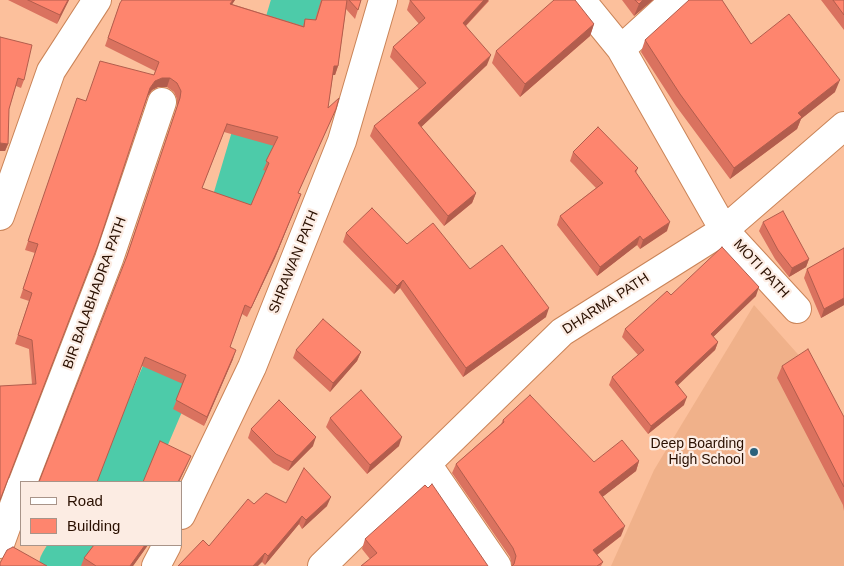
<!DOCTYPE html>
<style>
body{margin:0}
#map{position:relative;width:844px;height:566px;overflow:hidden;background:#fcc09c;font-family:Helvetica,sans-serif}
canvas{display:block}
.legend{position:absolute;left:20px;top:481px;width:162px;height:65px;box-sizing:border-box;background:#fcece3;border:1px solid #a89489;margin:0;padding:6px 9px;list-style:none;font-size:15px;color:#2a1001}
.legend li{display:flex;align-items:center;gap:10px;height:25px}
.legend b{width:25px;border:1px solid #a89489}
</style>
<div id="map">
<canvas width="844" height="566"></canvas>
<ul class="legend">
<li><b style="height:6px;background:#fff"></b>Road</li>
<li><b style="height:14px;background:#fe856e"></b>Building</li>
</ul>
</div>
<script>
const context = document.querySelector('canvas').getContext('2d');
context.lineJoin = 'round';
function fill(path, color) { context.fillStyle = color; context.fill(path, 'evenodd'); }
const poly = rows => new Path2D(rows.map(r => 'M' + r).join(''));
function stroke(path, color, width, dash) { context.strokeStyle = color; context.lineWidth = width; context.lineCap = dash ? 'butt' : 'round'; context.setLineDash(dash || []); context.stroke(path); }
function write(font, color, halo, rows, align = 'center') {
  context.font = font + ' Helvetica,sans-serif'; context.lineWidth = 4.5; context.setLineDash([]); context.textBaseline = 'middle'; context.strokeStyle = halo; context.fillStyle = color; for (const [text, x, y, turn = 0] of rows) {
    context.save(); context.translate(x, y); context.rotate((+turn || 0) * Math.PI / 180); context.textAlign = isNaN(turn) ? turn : align; if (halo) context.strokeText(text, 0, 0); context.fillText(text, 0, 0); context.restore();
  }
}
const built = poly([
 [754,305,804,361,844,433,844,566,611,566,654,470]
]);
const river = poly([
 [117,482,136,451,233,223,299,0],
 [66,566,79,545]
]);
const minor = poly([
 [581,0,621,49,724,230,797,309],
 [621,49,675,0],
 [0,216,51,71,97,0],
 [427,464,497,566],
 [23,482,109,259,162,102],
 [181,515,252,367,342,141,383,0],
 [0,544,21,486],
 [156,566,167,545],
 [322,566,562,332,724,230,844,126]
]);
const wall = poly([
 [8,0,69,0,57,24],
 [235,0,232,4,303,26,305,19,315,20,321,0,361,0,355,19,346,9,338,66,335,75,333,75,328,108,332,118,298,193,297,203,275,258,247,317,242,314,230,347,233,359,204,426,173,409,183,384,142,366,125,261,177,107,177,99,174,92,167,87,158,87,152,90,148,96,0,500,32,384,29,349,15,344,29,301,20,298,35,253,25,250,77,98,86,101,154,75,155,71,105,46,120,3],
 [224,132,274,146,263,170,266,171,251,205,202,188],
 [410,0,489,1,466,26,487,65,421,127,476,193,472,203,444,226,370,136,374,126,419,89,390,57,393,47,419,24,407,10],
 [622,0,653,0,634,16],
 [821,0,844,0,844,30],
 [594,24,590,36,520,97,492,63,496,51],
 [0,37,24,80,21,88,16,86,9,109,8,144,5,151],
 [645,40,751,44,835,92,801,119,797,129,730,179,676,106,641,52],
 [573,152,638,168,636,173,667,231,640,249,637,245,597,276,557,225,560,216,596,188,570,161],
 [763,222,809,259,806,267,789,277,775,259,759,231],
 [346,233,407,244,470,269,546,317,463,377,400,288,394,294,343,242],
 [844,248,844,305,821,318,804,278,807,269],
 [671,295,756,296,713,337,718,342,715,350,677,385,684,405,648,434,609,385,612,377,638,355,622,337,625,329],
 [296,350,361,352,357,361,330,392,293,358],
 [782,366,844,417,844,511,843,505,777,378],
 [330,418,399,446,367,474,326,427],
 [503,420,594,462,639,461,636,471,602,497,621,536,597,555,603,562,601,566,512,566,510,557,452,473,456,464,501,424],
 [251,429,313,446,288,471,273,463,248,438],
 [254,504,327,506,302,529,299,524,265,565,262,562,209,546],
 [365,539,488,566,370,559,362,549],
 [94,545,148,545,133,566,81,566,84,558]
]);
const shadedWall = poly([
 [68,0,69,0,57,24,60,15],
 [233,0,235,0,227,12,230,4],
 [484,0,489,0,459,33,463,23],
 [643,0,653,0,634,16,639,4],
 [594,24,590,36,520,97,525,84],
 [491,55,487,65,415,133,418,123],
 [334,66,338,66,335,75,331,75],
 [162,78,170,78,167,87,158,87,152,90,147,97,150,88,155,81],
 [840,80,835,92,801,119,797,129,730,179,734,168,798,113],
 [0,143,8,144,5,151,0,151],
 [476,193,472,203,444,226,448,216],
 [301,194,275,258,247,317,251,308],
 [670,222,667,231,640,249,643,240],
 [640,236,637,245,597,276,600,267],
 [809,259,806,267,789,277,792,268],
 [403,280,400,288,394,294,397,286],
 [759,287,756,296,708,342,711,334],
 [844,298,844,305,821,318,824,309],
 [549,308,546,317,463,377,466,368],
 [718,342,715,350,672,391,675,382],
 [236,350,233,359,204,426,207,417],
 [361,352,357,361,330,392,333,383],
 [687,397,684,405,648,434,651,426],
 [316,437,313,446,288,471,292,462],
 [402,437,399,446,367,474,370,465],
 [191,456,187,465,179,482,178,482],
 [639,461,636,471,596,502,599,492],
 [331,497,327,506,302,529,306,520],
 [302,516,299,524,265,565,268,556],
 [625,526,621,536,590,560,593,550],
 [145,545,148,545,133,566,130,566],
 [265,553,262,562,258,566,253,566]
]);
const building = poly([
 [28,0,68,0,60,15,28,0],
 [122,0,233,0,230,4,304,27,305,19,316,20,322,0,347,0,338,66,334,66,328,108,339,98,336,109,298,193,301,194,278,249,251,308,245,305,230,347,236,350,207,417,176,400,186,375,145,357,97,482,39,482,127,256,180,98,181,91,177,83,170,78,162,78,155,81,150,88,98,245,0,500,0,386,36,384,32,340,18,335,32,293,23,289,38,244,28,241,77,98,86,101,100,61,154,75,159,62,108,38,120,3,122,0],
 [227,124,278,137,266,161,269,163,251,205,202,188,227,124],
 [349,0,361,0,358,10,349,0],
 [410,0,484,0,463,23,491,55,418,123,476,193,448,216,374,126,426,83,393,47,425,18,410,0],
 [554,0,575,0,594,24,525,84,496,51,554,0],
 [635,0,643,0,639,4,635,0],
 [689,0,722,0,751,44,789,14,840,80,798,113,802,117,734,168,680,94,645,40,689,0],
 [833,0,844,0,844,15,833,0],
 [0,37,32,45,24,80,18,78,9,109,8,144,0,143,0,37],
 [598,127,638,168,635,171,670,222,643,240,640,236,600,267,560,216,603,183,573,152,598,127],
 [372,208,407,244,433,223,470,269,502,245,549,308,466,368,403,280,397,286,346,233,372,208],
 [783,211,809,259,792,268,778,250,763,222,783,211],
 [722,247,759,287,711,334,718,342,675,382,687,397,651,426,612,377,644,350,625,329,667,291,671,295,722,247],
 [844,248,844,298,824,309,807,269,844,248],
 [323,319,361,352,333,383,296,350,323,319],
 [808,349,844,417,844,487,782,366,808,349],
 [361,390,402,437,370,465,330,418,361,390],
 [530,395,594,462,622,440,639,461,599,492,625,526,593,550,603,562,597,566,512,566,514,564,516,556,513,548,456,464,504,422,503,420,530,395],
 [279,400,316,437,292,462,276,454,251,429,279,400],
 [160,441,191,456,178,482,143,482,160,441],
 [304,468,331,497,306,520,302,516,268,556,265,553,253,566,178,566,203,540,209,546,248,499,254,504,266,493,286,503,304,468],
 [432,484,488,566,361,566,377,553,365,539,425,485,428,488,432,484],
 [94,545,145,545,130,566,96,566,84,558,94,545],
 [13,547,47,566,0,566,0,563,7,550,13,547]
]);
const markers = [
 [754,452,5,"#2b627c"]
];
const streetNames = [
 ["SHRAWAN PATH",294,262,-68],
 ["MOTI PATH",761,269,47],
 ["BIR BALABHADRA PATH",95,293,-70],
 ["DHARMA PATH",606,304,-33]
];
const poiNames = [
 ["Deep Boarding",744,444],
 ["High School",744,460]
];
fill(built, '#f0b18a');
stroke(river, '#4dcba9', 54);
stroke(minor, '#ca8458', 30);
stroke(minor, '#fff', 28);
fill(wall, '#da725f');
fill(shadedWall, '#b25d4d');
fill(building, '#fe856e');
stroke(building, '#b25d4d', 1);
for (const [x, y, r, color] of markers) { const dot = new Path2D(); dot.arc(x, y, r, 0, 2 * Math.PI); context.fillStyle = color; context.fill(dot); stroke(dot, '#fcece3', 2); }
write('14px', '#2a1001', '#fcece3', streetNames);
write('14px', '#2a1001', '#fcece3', poiNames, 'right');
</script>
